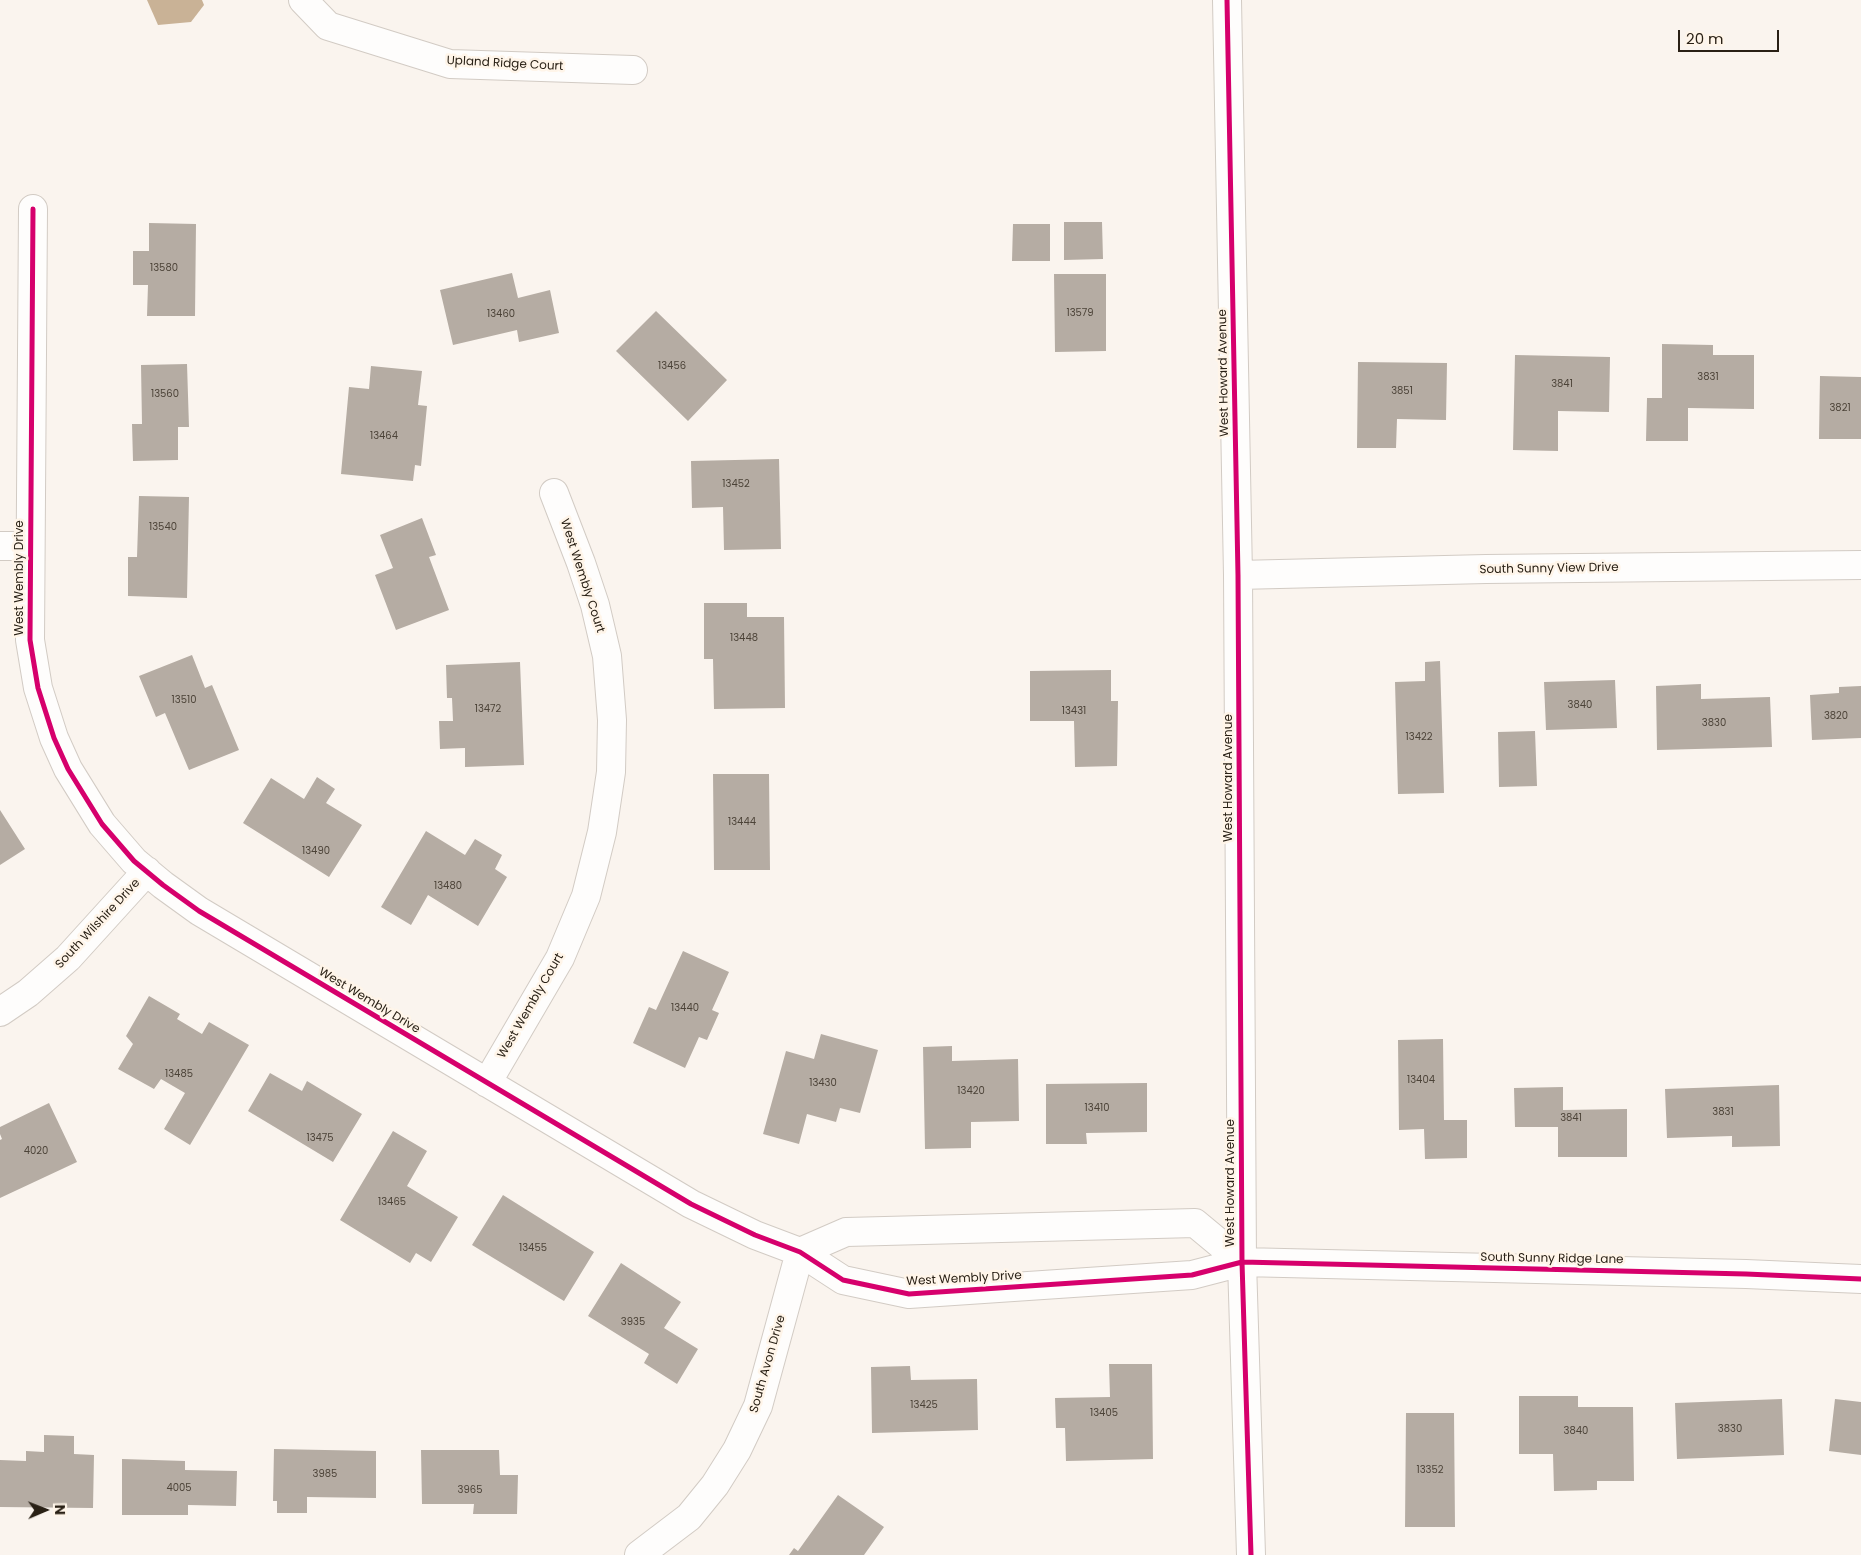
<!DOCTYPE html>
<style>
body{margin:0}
#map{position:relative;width:1861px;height:1555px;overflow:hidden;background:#faf4ee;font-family:Poppins,sans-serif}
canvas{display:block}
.north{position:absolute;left:20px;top:1485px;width:50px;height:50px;-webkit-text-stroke:4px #fff5e9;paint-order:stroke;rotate:89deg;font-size:14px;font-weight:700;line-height:20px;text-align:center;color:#292015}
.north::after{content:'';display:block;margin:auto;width:18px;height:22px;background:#292015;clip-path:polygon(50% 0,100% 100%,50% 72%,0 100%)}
.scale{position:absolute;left:1678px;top:30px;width:101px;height:22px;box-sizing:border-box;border:2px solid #292015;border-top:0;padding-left:6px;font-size:15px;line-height:18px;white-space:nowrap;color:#292015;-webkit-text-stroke:4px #fff5e9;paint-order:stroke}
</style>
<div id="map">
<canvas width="1861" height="1555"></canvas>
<div class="north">N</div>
<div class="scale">20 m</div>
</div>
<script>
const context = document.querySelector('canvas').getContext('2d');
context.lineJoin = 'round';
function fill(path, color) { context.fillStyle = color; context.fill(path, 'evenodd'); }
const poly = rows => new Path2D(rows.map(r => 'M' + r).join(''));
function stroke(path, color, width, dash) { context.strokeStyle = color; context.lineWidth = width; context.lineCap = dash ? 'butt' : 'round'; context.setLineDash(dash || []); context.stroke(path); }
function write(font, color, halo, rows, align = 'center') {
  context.font = font + ' Poppins,sans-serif'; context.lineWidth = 5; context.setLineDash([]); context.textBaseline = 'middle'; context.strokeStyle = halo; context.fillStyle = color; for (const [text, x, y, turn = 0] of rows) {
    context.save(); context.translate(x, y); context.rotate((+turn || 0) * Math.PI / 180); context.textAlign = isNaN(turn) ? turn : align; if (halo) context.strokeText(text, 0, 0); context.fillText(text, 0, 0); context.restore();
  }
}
const water = poly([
 [147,0,202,0,204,5,191,22,158,25]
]);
const building = poly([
 [1064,222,1102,222,1103,259,1064,260],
 [149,223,196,224,195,316,147,316,148,285,133,285,133,251,149,251],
 [1013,224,1050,224,1050,261,1012,261],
 [512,273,518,298,550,290,559,333,519,342,517,330,453,345,440,290],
 [1054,274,1106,274,1106,351,1055,352],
 [656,311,727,380,688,421,616,351],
 [1662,344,1713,345,1713,355,1754,355,1754,409,1688,408,1688,441,1646,441,1647,398,1662,398],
 [1515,355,1610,357,1609,412,1558,411,1558,451,1513,450],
 [1358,362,1447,363,1446,420,1397,419,1396,448,1357,448],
 [187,364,189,427,178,427,178,460,133,461,132,424,142,424,141,365],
 [371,366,422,371,418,405,427,406,421,466,415,465,413,481,341,474,349,387,369,389],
 [1820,376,1861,377,1861,439,1819,439],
 [779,459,781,549,724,550,723,507,692,508,691,461],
 [139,496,189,497,187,598,128,596,128,557,137,557],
 [422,518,436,555,429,557,449,610,396,630,375,575,393,568,380,535],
 [704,603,747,603,747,617,784,617,785,708,714,709,713,659,704,659],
 [192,655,205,688,212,685,239,750,189,770,165,713,156,717,139,676],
 [1440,661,1444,793,1398,794,1395,682,1425,681,1425,662],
 [520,662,524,765,465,767,465,748,440,749,439,721,453,721,452,698,447,698,446,665],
 [1111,670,1111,701,1118,701,1117,766,1075,767,1074,721,1030,721,1030,671],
 [1615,680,1617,728,1546,730,1544,682],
 [1701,684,1701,699,1770,697,1772,747,1657,750,1656,686],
 [1861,686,1861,738,1812,740,1810,695,1839,693,1839,687],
 [1535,731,1537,786,1499,787,1498,732],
 [713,774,769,774,770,870,714,870],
 [317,777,335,789,326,803,362,825,329,877,243,823,271,778,304,799],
 [0,810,25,849,0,865],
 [426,831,465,855,475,839,502,855,495,869,507,877,478,926,428,895,411,925,381,907],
 [683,951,729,972,712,1010,719,1013,707,1040,699,1037,685,1068,633,1043,649,1007,656,1010],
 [149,996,180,1014,177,1019,202,1034,209,1022,249,1045,190,1145,164,1129,185,1093,161,1079,154,1089,118,1069,133,1044,126,1036],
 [821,1034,878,1050,860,1113,840,1108,836,1122,807,1114,799,1144,763,1134,786,1051,814,1059],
 [1443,1039,1444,1120,1467,1120,1467,1158,1425,1159,1424,1129,1399,1130,1398,1040],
 [952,1046,952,1061,1018,1059,1019,1121,971,1122,971,1148,925,1149,923,1047],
 [270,1073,302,1091,307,1081,362,1114,333,1162,248,1111],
 [1147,1083,1147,1132,1086,1133,1087,1144,1046,1144,1046,1084],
 [1779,1085,1780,1146,1732,1147,1732,1136,1667,1138,1665,1089],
 [1563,1087,1563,1110,1627,1109,1627,1157,1558,1157,1558,1127,1515,1127,1514,1088],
 [49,1103,77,1162,0,1198,0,1140,2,1139,0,1134,0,1127],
 [393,1131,427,1151,407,1186,458,1217,431,1262,416,1253,410,1263,340,1220],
 [503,1195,594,1252,564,1301,472,1245],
 [621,1263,681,1302,664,1328,698,1349,677,1384,644,1363,649,1354,588,1316],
 [1109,1364,1152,1364,1153,1459,1066,1461,1065,1428,1056,1428,1055,1398,1110,1397],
 [910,1366,911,1380,977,1379,978,1430,872,1433,871,1367],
 [1519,1396,1578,1396,1578,1407,1633,1407,1634,1481,1597,1481,1597,1490,1554,1491,1553,1454,1519,1454],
 [1782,1399,1784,1455,1677,1459,1675,1403],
 [1835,1399,1861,1402,1861,1455,1829,1451],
 [1406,1413,1454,1413,1455,1527,1405,1527],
 [44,1435,74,1436,74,1454,94,1455,93,1508,0,1507,0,1460,26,1461,26,1451,44,1452],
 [274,1449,376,1451,376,1498,307,1497,307,1513,277,1513,277,1501,273,1501],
 [421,1450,499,1450,500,1475,518,1475,517,1514,473,1514,474,1504,422,1504],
 [122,1459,185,1461,185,1470,237,1471,236,1506,188,1505,188,1515,122,1515],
 [838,1495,884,1527,864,1555,789,1555,794,1548,798,1551]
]);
const minor = poly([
 [303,0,328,26,450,64,633,70],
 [1227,0,1238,575,1242,1262,1251,1555],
 [33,209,30,640,38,688,54,738,68,769,102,824,134,861,163,885,199,911,691,1204,755,1235,800,1252,843,1280,909,1294,1192,1275,1242,1262,1746,1274,1861,1279],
 [0,546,29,546],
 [1238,575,1486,569,1861,565],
 [0,1012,28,993,68,958,147,871],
 [487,1083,560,958,586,896,602,832,611,772,612,720,607,656,595,605,581,563,554,493],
 [800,1252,846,1232,1195,1223,1242,1262],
 [639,1555,689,1517,715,1485,737,1450,758,1406,800,1252]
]);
const cycleway = poly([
 [1227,0,1238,575,1242,1262,1251,1555],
 [33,209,30,640,38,688,54,738,68,769,102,824,134,861,163,885,199,911,691,1204,755,1235,800,1252,843,1280,909,1294,1192,1275,1242,1262,1746,1274,1861,1279]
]);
const numberNames = [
 ["13580",164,268],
 ["13579",1080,313],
 ["13460",501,314],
 ["13456",672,366],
 ["3831",1708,377],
 ["3841",1562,384],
 ["3851",1402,391],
 ["13560",165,394],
 ["3821",1840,408],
 ["13464",384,436],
 ["13452",736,484],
 ["13540",163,527],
 ["13448",744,638],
 ["13510",184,700],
 ["3840",1580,705],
 ["13472",488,709],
 ["13431",1074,711],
 ["3820",1836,716],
 ["3830",1714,723],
 ["13422",1419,737],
 ["13444",742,822],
 ["13490",316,851],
 ["13480",448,886],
 ["13440",685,1008],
 ["13485",179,1074],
 ["13404",1421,1080],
 ["13430",823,1083],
 ["13420",971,1091],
 ["13410",1097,1108],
 ["3831",1723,1112],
 ["3841",1571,1118],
 ["13475",320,1138],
 ["4020",36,1151],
 ["13465",392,1202],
 ["13455",533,1248],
 ["3935",633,1322],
 ["13425",924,1405],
 ["13405",1104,1413],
 ["3830",1730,1429],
 ["3840",1576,1431],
 ["13352",1430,1470],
 ["3985",325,1474],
 ["4005",179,1488],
 ["3965",470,1490]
];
const streetNames = [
 ["Upland Ridge Court",505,64,3],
 ["West Howard Avenue",1224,373,-91],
 ["South Sunny View Drive",1549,569,-1],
 ["West Wembly Court",582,576,72],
 ["West Wembly Drive",20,578,-90],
 ["West Howard Avenue",1229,778,-90],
 ["South Wilshire Drive",98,924,-47],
 ["West Wembly Drive",369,1001,31],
 ["West Wembly Court",531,1006,-60],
 ["West Howard Avenue",1231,1183,-90],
 ["South Sunny Ridge Lane",1552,1259,1],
 ["West Wembly Drive",964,1279,-3],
 ["South Avon Drive",768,1364,-74]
];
fill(water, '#c9b296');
fill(building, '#b5aca3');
stroke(minor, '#d2cbc4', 30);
stroke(minor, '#fefdfc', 28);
stroke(cycleway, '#d6006c', 5);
write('10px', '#4c4338', null, numberNames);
write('12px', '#292015', '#fff5e9', streetNames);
</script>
